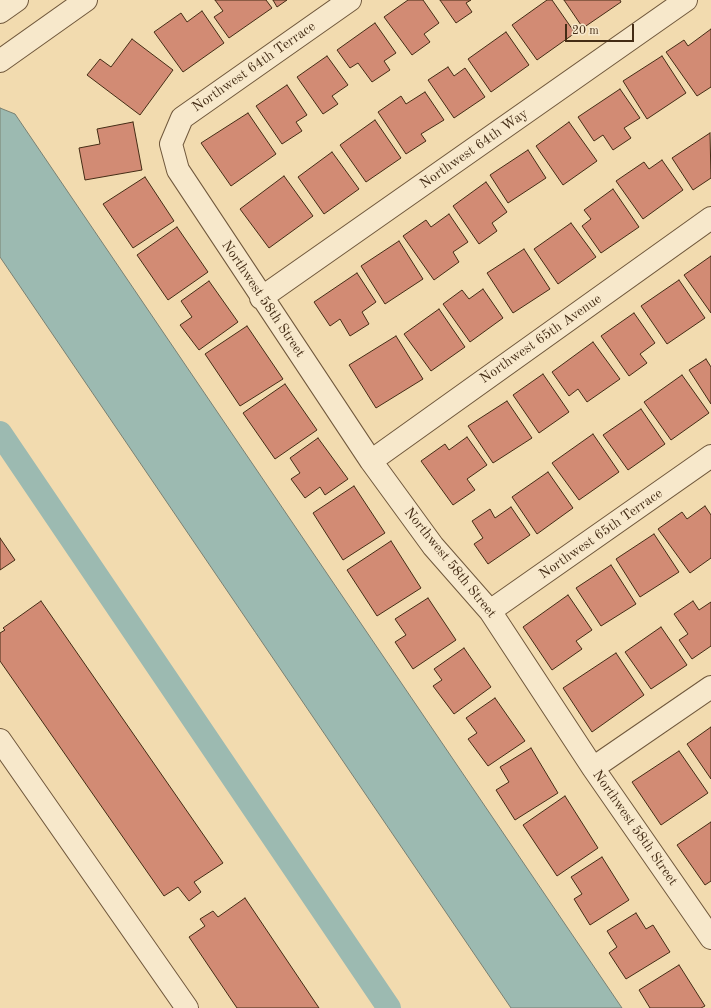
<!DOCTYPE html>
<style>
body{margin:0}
#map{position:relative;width:711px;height:1008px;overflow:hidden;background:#f2dbaf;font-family:"Old Standard TT",serif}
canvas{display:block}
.scale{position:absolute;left:565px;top:24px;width:69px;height:18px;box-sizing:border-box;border:2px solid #442c15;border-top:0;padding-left:5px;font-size:12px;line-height:14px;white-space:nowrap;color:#442c15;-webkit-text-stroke:3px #f7e8cb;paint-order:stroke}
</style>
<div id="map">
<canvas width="711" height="1008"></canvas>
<div class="scale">20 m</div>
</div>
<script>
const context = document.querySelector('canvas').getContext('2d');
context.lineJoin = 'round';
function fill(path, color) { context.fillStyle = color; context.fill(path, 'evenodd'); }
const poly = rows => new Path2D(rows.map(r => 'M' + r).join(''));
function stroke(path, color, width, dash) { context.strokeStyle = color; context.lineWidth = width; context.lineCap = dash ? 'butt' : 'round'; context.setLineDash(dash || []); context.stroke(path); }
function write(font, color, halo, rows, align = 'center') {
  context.font = font + ' "Old Standard TT",serif'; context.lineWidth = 3; context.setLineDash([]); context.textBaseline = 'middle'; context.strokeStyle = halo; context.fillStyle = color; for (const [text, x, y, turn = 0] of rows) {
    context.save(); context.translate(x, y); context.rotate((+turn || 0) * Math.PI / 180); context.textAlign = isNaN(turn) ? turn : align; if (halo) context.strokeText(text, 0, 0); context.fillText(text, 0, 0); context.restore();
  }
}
const water = poly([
 [0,108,15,114,622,1008,511,1008,0,257,0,108]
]);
const canal = poly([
 [0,433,389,1008]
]);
const building = poly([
 [215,0,266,0,272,8,229,38,214,17,223,11,215,0],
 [273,0,287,0,277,7,273,0],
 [408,0,423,0,439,23,424,34,430,42,412,55,384,17,408,0],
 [440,0,471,0,466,3,472,12,456,23,440,0],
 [547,0,552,0,575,33,537,60,512,25,547,0],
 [564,0,620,0,621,2,583,28,564,0],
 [202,11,224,43,183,72,154,32,181,13,187,22,202,11],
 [375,23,396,53,384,61,390,70,372,82,358,63,350,68,337,50,375,23],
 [711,29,711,87,697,96,666,52,684,40,688,46,711,29],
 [506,32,529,65,491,92,468,59,506,32],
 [132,39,173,70,140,115,87,75,100,59,111,67,132,39],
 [327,56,348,85,332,96,338,104,323,114,297,77,327,56],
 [662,56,686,93,647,119,623,81,662,56],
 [448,67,454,76,465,68,485,97,454,118,428,80,448,67],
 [287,85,307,115,296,122,302,131,282,144,256,106,287,85],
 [620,89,640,118,624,128,631,138,613,150,603,135,594,141,578,117,620,89],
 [425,92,444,120,421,134,426,141,406,154,378,112,401,96,406,104,425,92],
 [248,113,276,154,231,186,201,143,248,113],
 [375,120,401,158,366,182,340,145,375,120],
 [133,122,142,170,85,180,79,148,100,144,97,129,133,122],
 [569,122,597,161,563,185,536,146,569,122],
 [710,133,711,178,693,190,672,158,710,133],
 [528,150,546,178,508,203,490,175,528,150],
 [332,152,359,189,324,214,298,177,332,152],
 [662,160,683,190,643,219,616,181,644,162,649,169,662,160],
 [284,176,313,216,269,248,240,209,284,176],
 [145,177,174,221,133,248,103,204,145,177],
 [486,182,507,212,492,223,497,231,479,244,453,206,486,182],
 [613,189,639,227,601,253,582,226,591,219,584,210,613,189],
 [449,214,468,242,453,252,459,262,434,280,403,236,426,220,431,227,449,214],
 [571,223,596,257,558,284,534,249,571,223],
 [177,227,208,272,168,300,137,255,177,227],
 [399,241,423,279,385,304,361,266,399,241],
 [524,249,550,289,513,313,487,273,524,249],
 [711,256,711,313,684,275,711,256],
 [357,273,376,302,362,312,369,324,350,336,340,319,330,326,314,302,357,273],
 [679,280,705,318,667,344,641,306,679,280],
 [209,281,238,322,199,350,180,325,192,317,181,301,209,281],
 [483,289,503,318,470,342,443,304,462,290,469,299,483,289],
 [439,309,465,347,431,371,404,334,439,309],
 [634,313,655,343,640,354,647,363,629,376,601,336,634,313],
 [247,326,283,379,240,406,205,354,247,326],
 [396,336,423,379,376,408,349,365,396,336],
 [593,342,620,379,587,402,578,389,569,396,552,372,593,342],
 [706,359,711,367,711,404,689,370,706,359],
 [543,374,569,412,539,433,513,395,543,374],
 [682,375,709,413,671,440,644,402,682,375],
 [285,384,317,430,275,459,243,413,285,384],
 [507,401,532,438,493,463,468,426,507,401],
 [641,409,665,444,628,470,603,435,641,409],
 [593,434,619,472,579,500,552,463,593,434],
 [467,437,487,465,467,479,475,490,453,505,421,461,445,444,449,450,467,437],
 [318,438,348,479,325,495,320,487,305,498,291,479,300,473,290,458,318,438],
 [548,472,573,508,537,534,512,497,548,472],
 [354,486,385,533,343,560,313,513,354,486],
 [705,506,711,515,711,558,690,573,658,529,682,512,687,519,705,506],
 [511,507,530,535,488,564,474,544,483,538,472,521,490,509,495,518,511,507],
 [654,534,679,572,640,597,616,559,654,534],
 [0,538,15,560,0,570,0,538],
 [391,541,421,588,377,616,347,570,391,541],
 [611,565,636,604,601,626,576,588,611,565],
 [568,595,592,630,576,641,582,649,552,670,523,627,568,595],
 [428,598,456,640,413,669,395,642,406,635,395,619,428,598],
 [41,601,223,863,194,882,201,892,189,901,178,887,164,896,0,661,0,633,5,630,3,628,41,601],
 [693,601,699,610,711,602,711,646,692,659,679,640,688,634,674,614,693,601],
 [661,627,687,665,651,689,625,652,661,627],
 [464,648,491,687,454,714,433,686,442,680,434,669,464,648],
 [616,653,644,695,592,732,563,688,616,653],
 [495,698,525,741,488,766,468,739,477,733,466,718,495,698],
 [711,727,711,779,687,744,711,727],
 [531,748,558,793,515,820,496,790,509,782,500,767,531,748],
 [679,751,708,793,661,825,632,782,679,751],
 [565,796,598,848,557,876,523,825,565,796],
 [711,822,711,881,705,885,677,845,711,822],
 [602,857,629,900,590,925,574,899,582,894,571,877,602,857],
 [245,898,319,1008,237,1008,189,937,205,926,200,919,213,911,218,917,245,898],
 [636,913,646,929,653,925,670,952,626,979,609,953,617,947,607,931,636,913],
 [679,965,705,1006,701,1008,650,1008,639,990,679,965]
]);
const minor = poly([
 [350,0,182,118,171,144,178,170,371,461,433,546,490,611,593,768,711,938],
 [0,12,17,0],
 [0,61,86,0],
 [261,298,686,0],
 [371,461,711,218],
 [490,611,711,456],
 [0,740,187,1008],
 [593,768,711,687]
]);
const streetNames = [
 ["Northwest 64th Terrace",254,67,-35],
 ["Northwest 64th Way",474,149,-35],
 ["Northwest 58th Street",263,299,56],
 ["Northwest 65th Avenue",541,339,-35],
 ["Northwest 65th Terrace",601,534,-35],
 ["Northwest 58th Street",450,563,51],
 ["Northwest 58th Street",635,828,55]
];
fill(water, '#9cbab1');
stroke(water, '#798173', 1);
stroke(canal, '#9cbab1', 24);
fill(building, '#d28b74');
stroke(building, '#442c15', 1);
stroke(minor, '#70583c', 24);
stroke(minor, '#f7e8cb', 22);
write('14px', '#442c15', '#f7e8cb', streetNames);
</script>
